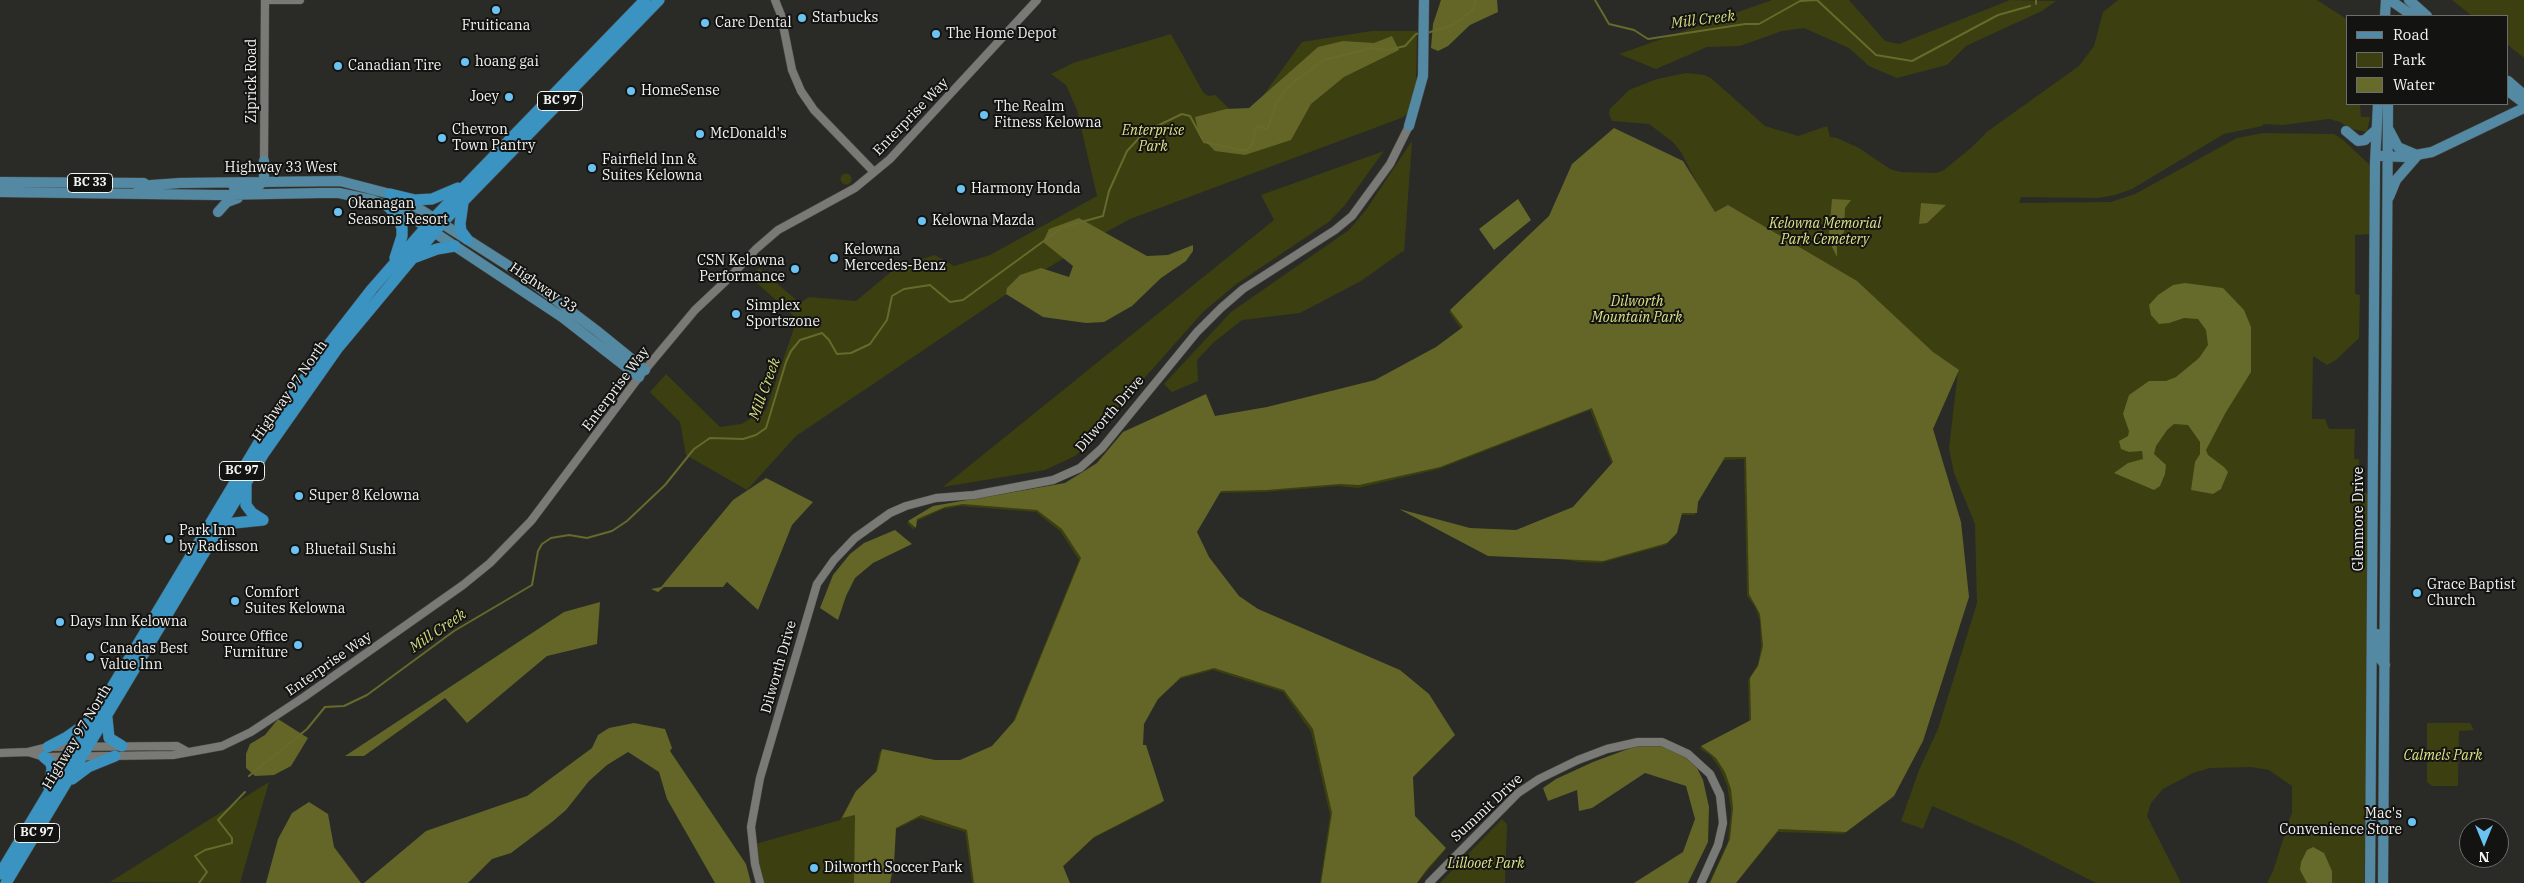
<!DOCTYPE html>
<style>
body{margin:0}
#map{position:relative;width:2524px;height:883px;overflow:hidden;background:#2a2b27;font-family:"IBM Plex Serif",serif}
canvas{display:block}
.legend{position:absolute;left:2346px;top:15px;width:162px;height:90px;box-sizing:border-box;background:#131311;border:1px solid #6d6d6b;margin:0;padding:6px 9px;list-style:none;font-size:15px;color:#f3f3f1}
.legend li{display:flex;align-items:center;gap:10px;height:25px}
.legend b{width:25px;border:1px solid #6d6d6b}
.north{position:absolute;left:2459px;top:818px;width:50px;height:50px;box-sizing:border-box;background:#131311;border:1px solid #6d6d6b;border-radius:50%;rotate:180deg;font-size:14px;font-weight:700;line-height:20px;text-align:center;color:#f3f3f1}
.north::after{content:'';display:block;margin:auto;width:18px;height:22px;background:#6bc3f2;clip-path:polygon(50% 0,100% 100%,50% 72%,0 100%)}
</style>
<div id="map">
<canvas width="2524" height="883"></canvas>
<ul class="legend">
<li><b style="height:6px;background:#5389a2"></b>Road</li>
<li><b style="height:14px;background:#3c3f0f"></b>Park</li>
<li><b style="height:14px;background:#666a2b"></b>Water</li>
</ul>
<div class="north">N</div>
</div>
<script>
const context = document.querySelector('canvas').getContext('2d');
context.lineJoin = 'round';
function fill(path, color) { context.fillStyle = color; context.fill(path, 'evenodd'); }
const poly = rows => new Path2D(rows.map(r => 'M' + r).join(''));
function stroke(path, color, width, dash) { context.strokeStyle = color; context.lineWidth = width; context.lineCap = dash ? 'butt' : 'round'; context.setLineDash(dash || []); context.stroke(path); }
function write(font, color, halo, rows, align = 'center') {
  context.font = font + ' "IBM Plex Serif",serif'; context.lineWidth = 4; context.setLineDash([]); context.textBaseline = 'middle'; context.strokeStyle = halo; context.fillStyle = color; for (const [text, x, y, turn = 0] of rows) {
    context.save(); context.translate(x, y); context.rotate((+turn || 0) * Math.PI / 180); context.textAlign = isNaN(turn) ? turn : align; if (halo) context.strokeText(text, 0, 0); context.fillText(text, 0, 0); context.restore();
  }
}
const green = poly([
 [1772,0,1849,0,1885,41,1899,44,2010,0,2056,1,2042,11,1966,46,1947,65,1897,78,1869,66,1849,48,1804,28,1782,31,1740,46,1707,47,1656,69,1619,54],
 [2118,0,2317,0,2348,20,2348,104,2360,104,2361,117,2370,117,2367,132,2352,129,2340,122,2329,119,2283,125,2264,124,2262,126,2224,134,2132,189,2115,195,2098,198,2021,197,2019,203,2111,202,2135,194,2237,138,2263,133,2334,134,2342,139,2372,167,2371,234,2355,235,2355,294,2360,295,2359,338,2336,360,2327,365,2313,356,2312,419,2325,419,2329,429,2355,429,2354,459,2359,459,2361,490,2368,494,2368,681,2364,883,2267,883,2273,871,2292,812,2292,786,2269,770,2251,767,2210,768,2193,773,2163,789,2151,803,2147,816,2181,883,2096,883,2015,842,1932,806,1923,829,1901,821,1919,770,1938,729,1977,603,1975,524,1954,473,1949,448,1958,371,1931,431,1921,743,1892,798,1844,834,1778,832,1736,883,1709,883,1728,842,1731,810,1727,785,1720,769,1711,756,1699,748,1749,722,1748,680,1758,664,1761,648,1760,621,1755,607,1747,596,1744,459,1724,460,1697,502,1695,515,1680,515,1675,535,1666,545,1601,563,1579,562,1531,553,1612,464,1590,410,1439,469,1358,488,1338,486,1265,492,1219,493,1195,534,1208,560,1237,598,1256,611,1427,696,1453,737,1411,779,1413,819,1445,850,1417,883,1320,883,1330,815,1311,732,1283,692,1213,670,1180,679,1156,701,1142,726,1141,747,1144,747,1162,803,1092,839,1062,868,1068,883,972,883,965,832,919,818,894,830,889,883,761,883,752,845,840,820,854,794,875,774,880,751,933,762,958,762,991,748,1013,722,1079,560,1060,531,1036,512,961,506,943,509,915,522,914,530,907,523,931,508,1049,489,1076,479,1095,465,1122,434,1178,407,1213,418,1266,409,1373,382,1434,349,1461,329,1449,312,1593,207,1712,212,1682,154,1674,143,1649,124,1612,121,1609,114,1610,109,1629,90,1657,79,1686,73,1704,75,1711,78,1765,126,1798,136,1827,126,1830,137,1837,138,1859,148,1890,169,1901,172,1936,173,1944,170,1972,147,1988,131,2079,66,2094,46,2103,12],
 [2452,0,2524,0,2524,58,2508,45,2508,16,2472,16],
 [1371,31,1417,31,1416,83,1410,109,1404,117,1130,219,1108,231,1017,287,796,436,747,490,686,455,680,422,650,392,666,374,720,427,741,424,766,410,794,328,793,315,750,277,759,268,800,303,809,297,856,301,897,267,935,255,954,266,990,255,1097,196,1077,110,1066,85,1051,74,1073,63,1171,34,1203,92,1208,96,1215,95,1236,115,1251,112,1302,42],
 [1412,141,1404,253,1403,251,1361,281,1300,313,1242,320,1213,343,1197,360,1198,381,1172,392,1164,384,1231,312,1349,230,1366,210],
 [1384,151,1345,205,1330,221,1235,285,1203,312,1117,409,1092,441,1075,456,1045,470,943,487,1274,220,1261,195],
 '840.5 179a5.5 5.5 0 1 1 11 0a5.5 5.5 0 1 1-11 0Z',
 [2427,723,2470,723,2474,730,2459,731,2458,786,2432,786,2427,782],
 [269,782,240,883,110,882],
 [1502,819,1507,824,1505,883,1440,883]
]);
const forest = poly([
 [1441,0,1497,0,1498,12,1470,25,1448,46,1438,51,1431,48,1433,24],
 [1392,36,1399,50,1344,77,1311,104,1291,140,1245,155,1215,151,1199,135,1195,117,1226,109,1249,108,1318,47,1343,41,1374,43],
 [1614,128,1683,161,1715,212,1728,205,1857,281,1933,352,1959,370,1933,429,1961,522,1969,597,1923,741,1894,796,1846,832,1779,829,1736,883,1710,883,1730,839,1733,808,1731,789,1725,772,1716,758,1701,746,1751,720,1750,678,1758,666,1763,646,1760,614,1749,594,1746,457,1725,457,1698,502,1697,513,1682,513,1677,533,1667,543,1603,561,1488,556,1399,509,1470,528,1516,530,1573,507,1613,462,1592,408,1440,467,1359,485,1340,484,1266,490,1221,491,1197,532,1209,557,1239,596,1258,609,1400,670,1429,694,1455,735,1413,777,1415,816,1446,848,1427,869,1417,883,1321,883,1332,813,1313,729,1284,690,1214,668,1181,677,1158,699,1144,724,1143,745,1146,745,1164,801,1094,837,1063,866,1070,883,974,883,967,830,921,815,896,828,894,864,890,883,854,883,855,815,842,818,856,791,877,771,882,749,935,760,960,760,992,746,1015,720,1081,558,1062,529,1037,510,963,504,945,507,917,519,916,528,908,521,933,506,1065,483,1097,463,1123,432,1206,394,1215,416,1267,407,1375,380,1436,347,1463,327,1450,310,1549,216,1572,164],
 [1832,199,1851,200,1845,208,1844,232,1837,243,1837,257,1830,243,1829,232],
 [1921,203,1946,205,1927,223,1919,224],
 [1079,218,1147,256,1168,255,1193,245,1193,251,1186,261,1161,278,1132,306,1104,322,1086,323,1043,317,1006,294,1007,288,1020,275,1041,268,1069,277,1073,266,1043,242,1049,229],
 [766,478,813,502,792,525,758,610,727,582,723,587,664,587,658,592,651,589,661,587,733,500],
 [895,530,912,544,873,563,855,578,846,596,838,620,820,608,833,575,850,554,864,543],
 [600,602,597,644,547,656,467,723,445,698,364,756,345,756,564,612],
 [278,719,308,738,291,766,274,775,255,776,246,768,246,754,250,744,265,735],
 [634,723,665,729,672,748,670,751,746,864,751,883,715,883,667,799,659,772,628,752,607,765,589,781,566,810,552,822,511,853,492,859,468,883,364,883,426,831,527,796,592,748,598,735,609,728],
 [1663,739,1680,747,1692,758,1703,780,1709,807,1708,842,1688,883,1634,883,1683,852,1695,819,1686,786,1645,773,1592,808,1579,811,1577,790,1548,801,1543,788,1556,779,1593,762,1636,746],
 [309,802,328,814,334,847,361,883,266,883,278,839,292,813]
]);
const water = poly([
 [1518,199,1531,220,1494,250,1479,229],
 [2185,283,2223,288,2244,310,2251,327,2251,372,2226,412,2206,450,2208,455,2224,467,2228,472,2221,489,2213,494,2191,490,2195,462,2200,454,2200,442,2188,425,2174,424,2167,430,2156,446,2154,454,2166,465,2165,474,2160,486,2154,490,2114,473,2128,463,2143,459,2142,451,2129,452,2121,449,2119,441,2128,436,2129,431,2123,414,2129,395,2149,381,2166,381,2176,377,2199,358,2208,345,2206,330,2198,319,2184,318,2169,323,2159,324,2151,315,2149,305,2158,295,2173,285],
 [2313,847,2324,853,2332,871,2332,883,2307,883,2300,870,2301,862,2307,850]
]);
const stream = poly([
 [1595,0,1609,24,1634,30,1648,39,1745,24,1759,24,1800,1,1817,0,1876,55,1912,61,1998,15,2030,6],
 [2036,4,2036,0],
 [1427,33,1453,25,1473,10,1476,0],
 [249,776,307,729,325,707,344,706,367,695,454,631,532,585,538,551,542,544,551,538,569,535,587,538,612,531,627,521,665,485,694,449,710,438,743,439,756,435,766,428,786,362,791,351,800,340,822,333,829,340,837,354,851,353,870,344,887,320,892,296,904,289,930,285,950,302,963,300,1063,227,1103,216,1109,191,1127,151,1140,137,1157,126,1182,114,1190,116,1204,142,1246,151,1253,143,1255,129,1258,126,1267,130,1277,101,1291,84,1324,60,1371,48,1388,50,1405,46,1416,34,1420,33],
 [199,883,207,872,195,856,205,850,232,843,232,838,218,820,245,792]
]);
const minor = poly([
 [265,0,300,0],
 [775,0,781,15,792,70,801,91,814,110,874,172],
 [264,161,265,0],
 [28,752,44,757,173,755,222,746,251,732,304,697,463,585,490,563,531,521,639,377,695,310,730,277,756,249,778,230,855,188,890,159,1037,0],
 [0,753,28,752,48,747,177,746,186,751],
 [760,883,755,864,751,827,760,778,817,584,834,560,855,538,890,513,906,506,936,498,974,495,1053,480,1080,468,1102,448,1197,332,1221,308,1243,289,1335,230,1352,216,1390,164,1409,126],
 [1429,883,1518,793,1539,779,1578,760,1607,749,1638,742,1662,742,1688,754,1710,774,1720,795,1723,823,1718,845,1701,883]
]);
const major = poly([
 [2390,0,2413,16],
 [2409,0,2427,16],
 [2385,16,2386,0],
 [2508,81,2524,95],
 [2508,91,2524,103],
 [1409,126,1423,76,1424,0],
 [2389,130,2398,147,2417,155],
 [2346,131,2358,141,2365,140,2376,130],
 [2381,156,2405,157,2432,152,2524,108],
 [0,182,144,183],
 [138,186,180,183,340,181,390,194,410,203,523,275,597,331,645,370],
 [234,188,257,187,264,181,264,161],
 [0,192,218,195,320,193,339,193,372,200,405,213,562,317,639,377],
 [2389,197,2396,180,2417,156],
 [218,212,227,202,238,198],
 [2377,634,2379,657,2385,665],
 [2370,883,2375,163,2378,104],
 [2383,883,2388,104]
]);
const highway = poly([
 [390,194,415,200,432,199,458,188],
 [463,203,460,224,461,231,467,239],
 [388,206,398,217,402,228,402,236,395,258],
 [413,258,437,249,455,246],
 [246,485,246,505,252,513,263,520],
 [219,533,225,527,234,523,263,520],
 [107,718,109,738,122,746],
 [48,747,67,737,90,721],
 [44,757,51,763,52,769,49,787],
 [72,779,88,767,115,756],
 [0,874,258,444,330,343,372,289,434,218,645,0],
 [6,883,264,453,337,349,442,223,659,0]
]);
const markers = [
 [496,10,5,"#6bc3f2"],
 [802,18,5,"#6bc3f2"],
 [705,23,5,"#6bc3f2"],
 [936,34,5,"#6bc3f2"],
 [465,62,5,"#6bc3f2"],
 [338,66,5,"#6bc3f2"],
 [631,91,5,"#6bc3f2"],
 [509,97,5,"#6bc3f2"],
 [984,115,5,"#6bc3f2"],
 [700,134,5,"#6bc3f2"],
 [442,138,5,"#6bc3f2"],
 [592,168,5,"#6bc3f2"],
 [961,189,5,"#6bc3f2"],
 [338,212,5,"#6bc3f2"],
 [922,221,5,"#6bc3f2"],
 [834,258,5,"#6bc3f2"],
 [795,269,5,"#6bc3f2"],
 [736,314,5,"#6bc3f2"],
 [299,496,5,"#6bc3f2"],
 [169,539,5,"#6bc3f2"],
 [295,550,5,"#6bc3f2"],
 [2417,593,5,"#6bc3f2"],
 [235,601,5,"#6bc3f2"],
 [60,622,5,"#6bc3f2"],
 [298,645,5,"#6bc3f2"],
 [90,657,5,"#6bc3f2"],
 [2412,822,5,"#6bc3f2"],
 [814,868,5,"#6bc3f2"]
];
const shields = [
 [560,101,45],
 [90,183,45],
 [242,471,45],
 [37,833,45]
];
const shieldNames = [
 ["BC 97",560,101],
 ["BC 33",90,183],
 ["BC 97",242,471],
 ["BC 97",37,833]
];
const poiNames = [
 ["Starbucks",812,18],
 ["Care Dental",715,23],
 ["Fruiticana",496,26,"center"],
 ["The Home Depot",946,34],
 ["hoang gai",475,62],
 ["Canadian Tire",348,66],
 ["HomeSense",641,91],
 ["Joey",499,97,"right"],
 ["The Realm",994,107],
 ["Fitness Kelowna",994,123],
 ["Chevron",452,130],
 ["Town Pantry",452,146],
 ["McDonald's",710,134],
 ["Fairfield Inn &",602,160],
 ["Suites Kelowna",602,176],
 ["Harmony Honda",971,189],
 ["Okanagan",348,204],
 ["Seasons Resort",348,220],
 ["Kelowna Mazda",932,221],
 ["Kelowna",844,250],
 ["Mercedes-Benz",844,266],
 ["CSN Kelowna",785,261,"right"],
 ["Performance",785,277,"right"],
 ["Simplex",746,306],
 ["Sportszone",746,322],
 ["Super 8 Kelowna",309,496],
 ["Park Inn",179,531],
 ["by Radisson",179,547],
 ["Bluetail Sushi",305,550],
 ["Grace Baptist",2427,585],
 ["Church",2427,601],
 ["Comfort",245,593],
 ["Suites Kelowna",245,609],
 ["Days Inn Kelowna",70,622],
 ["Source Office",288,637,"right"],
 ["Furniture",288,653,"right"],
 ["Canadas Best",100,649],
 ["Value Inn",100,665],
 ["Mac's",2402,814,"right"],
 ["Convenience Store",2402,830,"right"],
 ["Dilworth Soccer Park",824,868]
];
const streetNames = [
 ["Ziprick Road",252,81,-90],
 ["Enterprise Way",911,117,-46],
 ["Highway 33 West",281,168],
 ["Highway 33",543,288,34],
 ["Enterprise Way",616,389,-53],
 ["Highway 97 North",290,391,-55],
 ["Dilworth Drive",1110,414,-49],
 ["Glenmore Drive",2359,519,-90],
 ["Enterprise Way",329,664,-35],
 ["Dilworth Drive",779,667,-74],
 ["Highway 97 North",77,737,-59],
 ["Summit Drive",1487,808,-43]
];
const parkNames = [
 ["Enterprise",1153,131],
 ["Park",1153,147],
 ["Kelowna Memorial",1825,224],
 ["Park Cemetery",1825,240],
 ["Dilworth",1637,302],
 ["Mountain Park",1637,318],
 ["Calmels Park",2443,756],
 ["Lillooet Park",1486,864]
];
const waterNames = [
 ["Mill Creek",1703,20,-7],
 ["Mill Creek",765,389,-70],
 ["Mill Creek",438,631,-34]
];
fill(green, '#3c3f0f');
fill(forest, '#636627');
fill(water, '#666a2b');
stroke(stream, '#666a2b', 2);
stroke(minor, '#494946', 9);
stroke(major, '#494946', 11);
stroke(highway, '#494946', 12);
stroke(minor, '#797a75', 8);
stroke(major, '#5389a2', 10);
stroke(highway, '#3a93c0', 11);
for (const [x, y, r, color] of markers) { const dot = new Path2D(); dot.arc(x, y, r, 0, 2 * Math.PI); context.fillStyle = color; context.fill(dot); stroke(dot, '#131311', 2); }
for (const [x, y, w] of shields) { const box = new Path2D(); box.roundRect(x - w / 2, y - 9.5, w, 19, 4); context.fillStyle = '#131311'; context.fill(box); stroke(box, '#f3f3f1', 1); }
write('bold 12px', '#f3f3f1', null, shieldNames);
write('14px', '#f3f3f1', '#131311', poiNames, 'left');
write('14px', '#f3f3f1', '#131311', streetNames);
write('italic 14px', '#dce387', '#131311', parkNames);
write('italic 15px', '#d3da7f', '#131311', waterNames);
</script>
